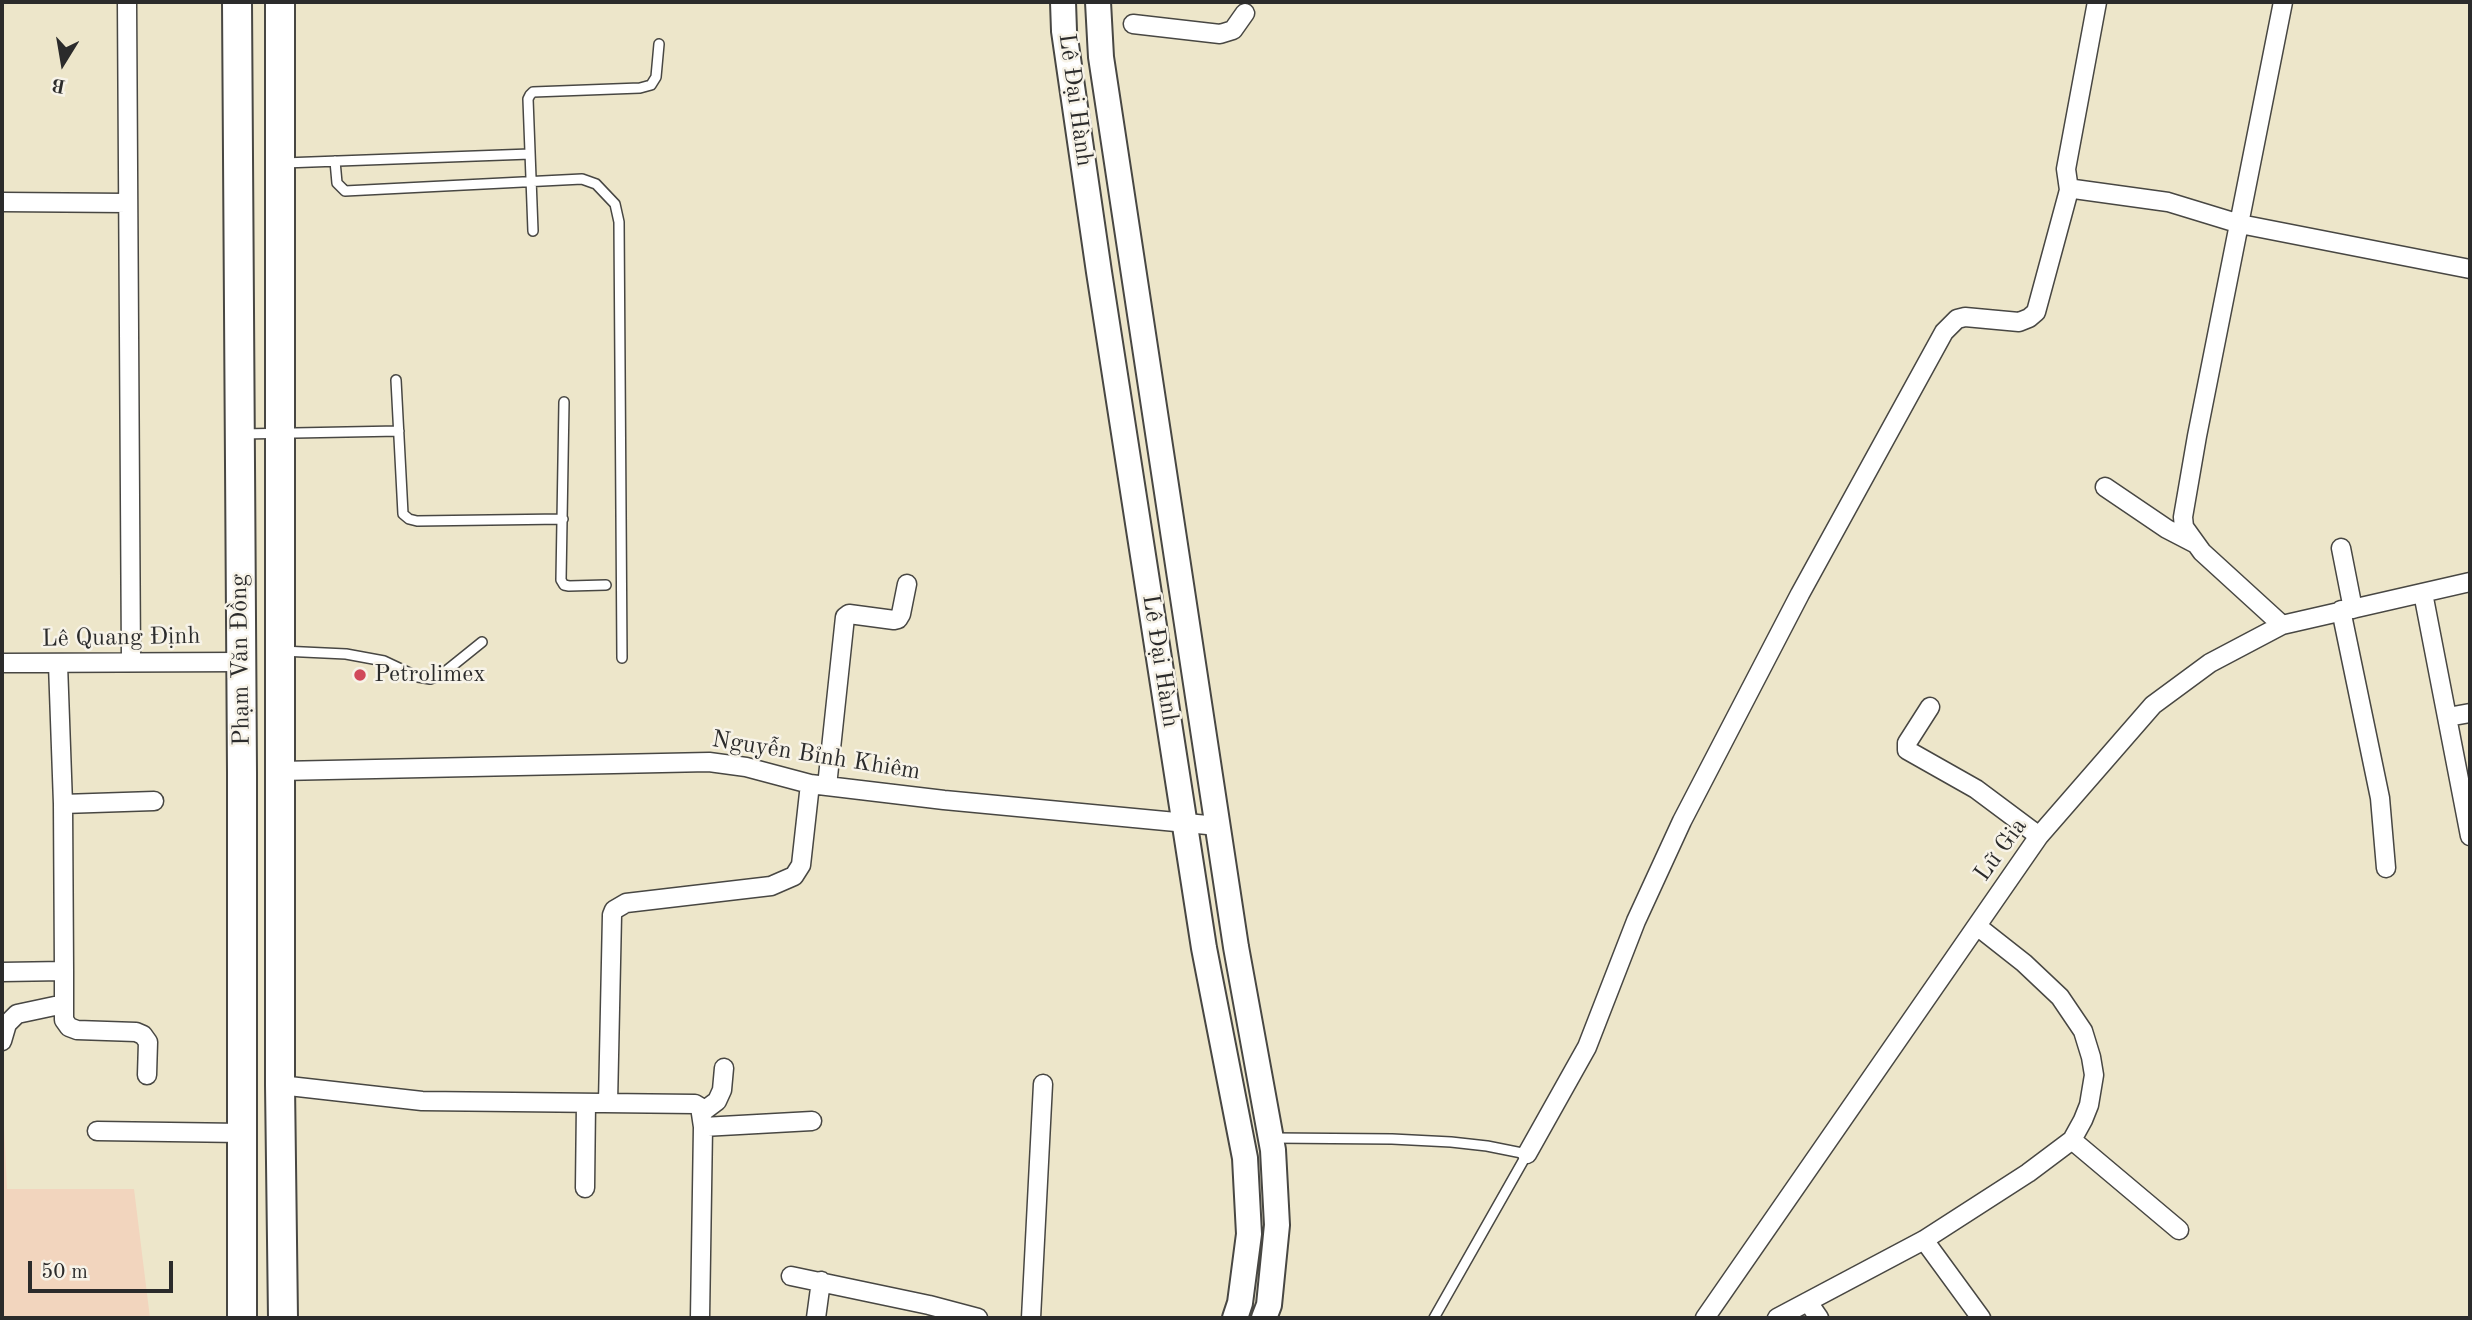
<!DOCTYPE html>
<meta charset="utf-8">
<style>
body{margin:0}
#map{position:relative;width:2472px;height:1320px;overflow:hidden;background:#ede6ca;font-family:"Old Standard TT",serif}
canvas{display:block}
.frame{position:absolute;inset:0;border:4px solid #2b2b2b;pointer-events:none}
.north{position:absolute;left:28px;top:28px;width:70px;height:70px;-webkit-text-stroke:5px #f7f3e8;paint-order:stroke;rotate:191deg;font-size:19px;font-weight:700;line-height:28px;text-align:center;color:#2b2b2b}
.north::after{content:'';display:block;margin:auto;width:24px;height:32px;background:#2b2b2b;clip-path:polygon(50% 0,100% 100%,50% 72%,0 100%)}
.scale{position:absolute;left:28px;top:1261px;width:145px;height:32px;box-sizing:border-box;border:4px solid #2b2b2b;border-top:0;padding-left:9px;font-size:21px;line-height:24px;white-space:nowrap;color:#2b2b2b;-webkit-text-stroke:5px #f7f3e8;paint-order:stroke}
</style>
<div id="map">
<canvas width="2472" height="1320"></canvas>
<div class="frame"></div>
<div class="north">B</div>
<div class="scale">50 m</div>
</div>
<script>
const context = document.querySelector('canvas').getContext('2d');
context.lineJoin = 'round';
function fill(path, color) { context.fillStyle = color; context.fill(path, 'evenodd'); }
const poly = rows => new Path2D(rows.map(r => 'M' + r).join(''));
function stroke(path, color, width, dash) { context.strokeStyle = color; context.lineWidth = width; context.lineCap = dash ? 'butt' : 'round'; context.setLineDash(dash || []); context.stroke(path); }
function write(font, color, halo, rows, align = 'center') {
  context.font = font + ' "Old Standard TT",serif'; context.lineWidth = 5; context.setLineDash([]); context.textBaseline = 'middle'; context.strokeStyle = halo; context.fillStyle = color; for (const [text, x, y, turn = 0] of rows) {
    context.save(); context.translate(x, y); context.rotate((+turn || 0) * Math.PI / 180); context.textAlign = isNaN(turn) ? turn : align; if (halo) context.strokeText(text, 0, 0); context.fillText(text, 0, 0); context.restore();
  }
}
const built = poly([
 [2,1126,4,1126,7,1189,134,1189,150,1318,2,1318]
]);
const service = poly([
 [335,161,337,183,345,191,582,179,596,184,615,204,619,222,622,658],
 [284,163,530,154],
 [533,231,528,99,530,95,533,92,640,88,651,85,656,77,659,44],
 [396,380,403,514,409,519,417,521,563,519],
 [564,402,561,580,564,585,569,586,606,585],
 [242,434,399,431],
 [282,651,346,654,384,661,418,677,430,679,441,675,482,642],
 [1273,1138,1392,1139,1451,1142,1487,1146,1527,1154,1434,1318]
]);
const minor = poly([
 [127,2,131,662],
 [1133,24,1220,34,1233,30,1245,13],
 [2069,190,2066,169,2097,2],
 [2,202,127,203],
 [2105,487,2167,529,2194,543],
 [2341,548,2353,609],
 [2423,593,2470,836],
 [2341,610,2380,798,2386,868],
 [2282,625,2202,552,2184,527,2183,517,2197,436,2283,2],
 [2,663,241,662],
 [1930,707,1907,743,1907,750,1976,789,2039,836],
 [2448,717,2470,713],
 [280,771,709,762,746,767,810,784,944,800,1218,826],
 [827,786,845,617,849,614,894,620,898,619,901,614,907,584],
 [63,804,154,801],
 [64,971,64,1020,69,1027,77,1030,136,1032,143,1035,148,1042,147,1075],
 [2,972,64,971,63,804,58,664],
 [2,1041,7,1024,17,1014,64,1004],
 [280,1085,422,1101,695,1104,700,1107,703,1127,700,1318],
 [608,1103,612,915,614,910,626,903,771,886,794,876,801,865,810,784],
 [701,1113,717,1101,722,1090,724,1068],
 [703,1127,812,1121],
 [97,1131,242,1133],
 [2072,1140,2179,1230],
 [1527,1154,1587,1047,1636,921,1682,821,1800,594,1944,332,1957,319,1965,317,2019,322,2029,318,2036,312,2069,190,2074,189,2168,202,2240,224,2470,269],
 [585,1188,586,1103],
 [1924,1240,1981,1318],
 [791,1276,929,1305,978,1318],
 [1808,1302,1819,1318],
 [816,1318,821,1281],
 [1031,1318,1043,1084],
 [1705,1318,2039,836,2153,705,2210,663,2282,625,2470,582],
 [1777,1318,1924,1240,2028,1173,2072,1140,2083,1120,2089,1105,2094,1075,2091,1057,2083,1031,2060,997,2024,963,1977,926]
]);
const secondary = poly([
 [1063,2,1064,31,1099,272,1204,948,1245,1158,1249,1234,1240,1303,1235,1318],
 [1098,2,1101,57,1236,947,1273,1150,1277,1225,1269,1305,1264,1318]
]);
const primary = poly([
 [237,2,242,773,242,1318],
 [280,2,280,1085,283,1318]
]);
const markers = [
 [360,675,7,"#d1495b"]
];
const streetNames = [
 ["Lê Đại Hành",1075,100,82],
 ["Lê Quang Định",121,638,-1],
 ["Phạm Văn Đồng",241,660,-91],
 ["Lê Đại Hành",1160,661,81],
 ["Nguyễn Bỉnh Khiêm",816,756,9],
 ["Lữ Gia",2001,850,-54]
];
const poiNames = [
 ["Petrolimex",374,675]
];
fill(built, '#f2d5be');
stroke(service, '#484743', 12);
stroke(minor, '#484743', 21);
stroke(secondary, '#484743', 28);
stroke(primary, '#484743', 32);
stroke(service, '#fff', 9);
stroke(minor, '#fff', 18);
stroke(secondary, '#fff', 24);
stroke(primary, '#fff', 28);
for (const [x, y, r, color] of markers) { const dot = new Path2D(); dot.arc(x, y, r, 0, 2 * Math.PI); context.fillStyle = color; context.fill(dot); stroke(dot, '#f7f3e8', 2.5); }
write('24px', '#2b2b2b', '#f7f3e8', streetNames);
write('24px', '#2b2b2b', '#f7f3e8', poiNames, 'left');
</script>
